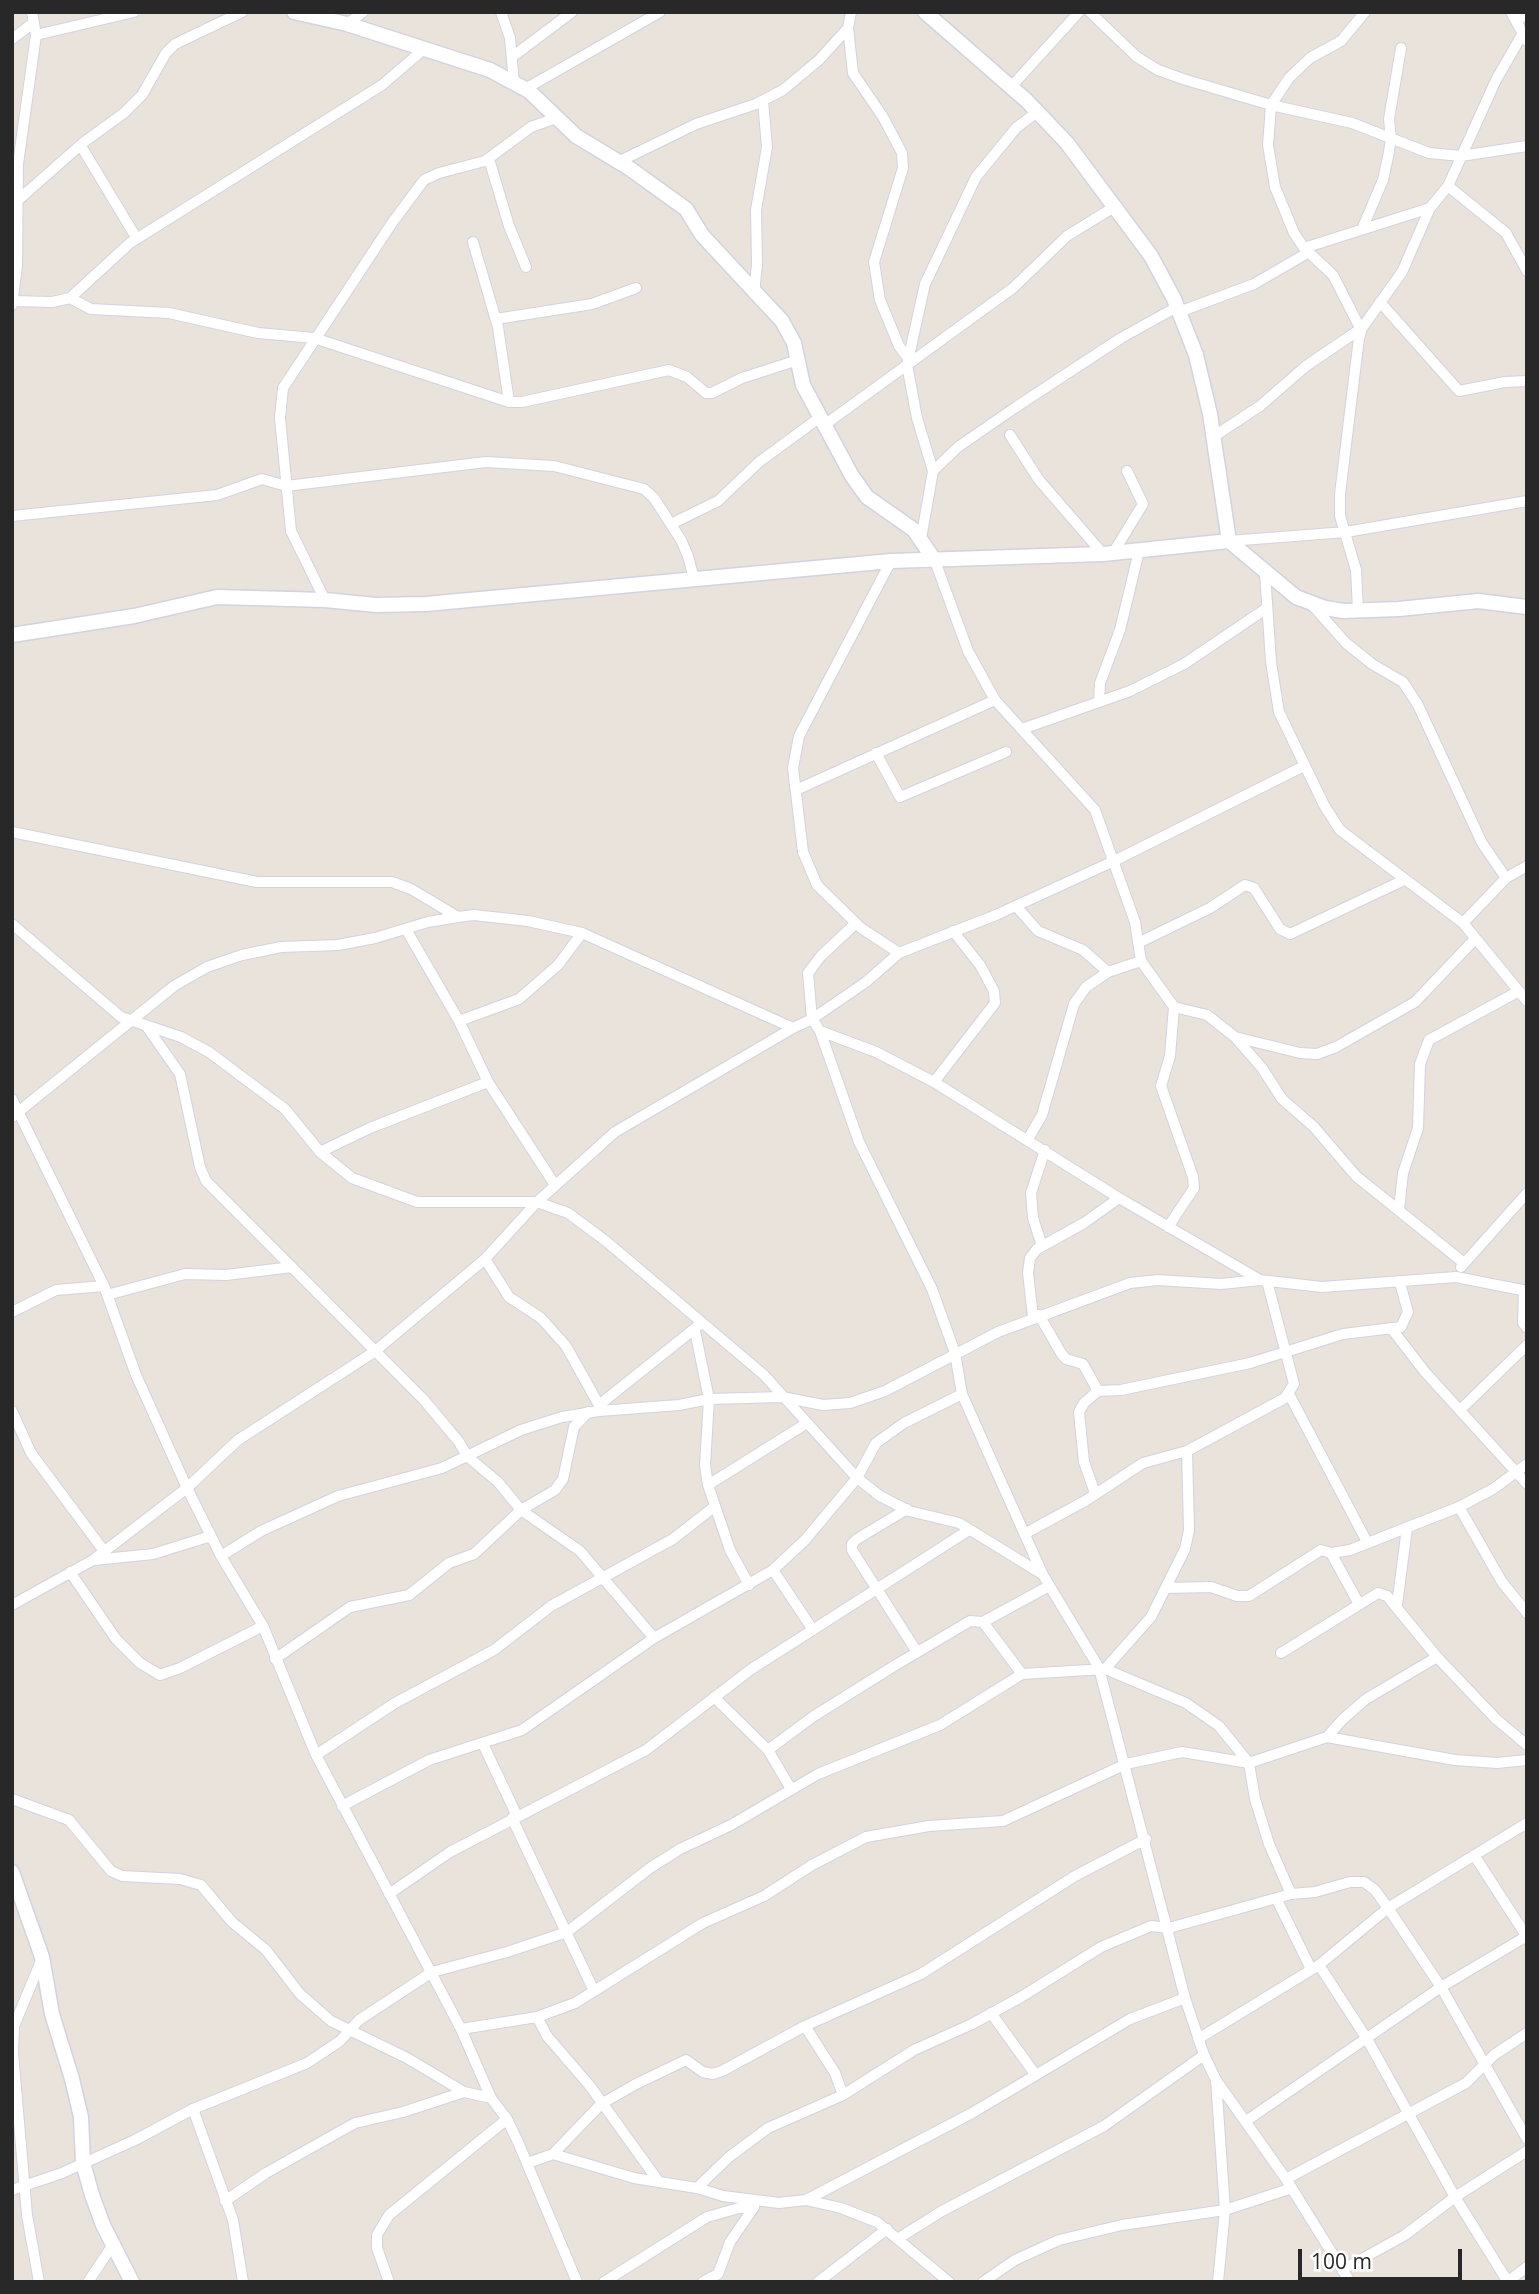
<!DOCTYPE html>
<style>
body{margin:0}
#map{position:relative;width:1539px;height:2294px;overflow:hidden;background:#e9e3db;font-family:"Open Sans",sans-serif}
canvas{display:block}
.frame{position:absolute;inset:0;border:14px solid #282828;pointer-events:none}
.scale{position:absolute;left:1298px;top:2249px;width:164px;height:32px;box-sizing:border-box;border:4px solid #282828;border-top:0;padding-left:9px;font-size:21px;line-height:24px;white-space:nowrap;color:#282828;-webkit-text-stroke:5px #fff;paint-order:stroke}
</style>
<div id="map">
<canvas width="1539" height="2294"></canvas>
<div class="frame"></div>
<div class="scale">100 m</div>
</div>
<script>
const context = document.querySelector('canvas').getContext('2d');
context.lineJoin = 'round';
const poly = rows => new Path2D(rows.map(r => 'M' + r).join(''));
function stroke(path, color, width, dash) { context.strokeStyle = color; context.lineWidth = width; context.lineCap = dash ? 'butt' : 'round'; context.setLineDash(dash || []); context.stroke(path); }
const street = poly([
 [501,12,510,38,514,83],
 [851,12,848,28,853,73,883,117,902,153,903,168,874,262,880,300,899,346,908,358],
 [1090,12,1137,57,1158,70,1183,79,1271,105,1352,123,1429,153,1461,156,1527,146],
 [1511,12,1527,41],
 [1516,21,1527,14],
 [347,24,363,12],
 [36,35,134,12],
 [12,39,33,23],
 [512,57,572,12],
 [1010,88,1079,12],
 [525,89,660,12],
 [81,146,137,239],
 [489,159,509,226,526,267],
 [618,162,696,124,756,104,783,90,819,60,848,28],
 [1448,186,1506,233,1527,271],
 [17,201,84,142,124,113,142,95,166,53,175,44,242,12],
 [1363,227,1383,180,1388,157,1391,139,1389,119,1401,48],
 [473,242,498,327,509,402],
 [1304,248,1430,208],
 [754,294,757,264,756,210,767,147,763,101],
 [70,298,91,309,169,313,258,333,314,338,509,402,522,402,669,370,687,377,706,393,712,393,742,378,798,360],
 [13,301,52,302,70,298,130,243,382,85,424,49],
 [1380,302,1459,391,1505,382,1527,381],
 [12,305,17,266,18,164,36,35,32,12],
 [1179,312,1254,284,1309,252],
 [496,319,592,304,636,288],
 [1360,328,1333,275,1304,248,1294,233,1275,187,1268,145,1271,105,1289,78,1310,58,1341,41,1365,12],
 [823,426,1013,288,1067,236,1114,207],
 [1010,435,1039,480,1103,554],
 [1213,437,1260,406,1306,366,1362,328],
 [933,471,958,447,1016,407,1121,338,1177,307],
 [12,516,217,495,262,479,286,486,486,462,554,466,644,489,654,498,681,540,688,556,694,579],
 [671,524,718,501,759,462,819,418],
 [921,539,933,471,917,418,907,365,925,284,976,177,1016,128,1037,112],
 [1229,541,1346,532,1527,501],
 [1113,553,1143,504,1127,471],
 [891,561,799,736,793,768,803,852,817,885,861,928,899,953],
 [935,561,968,651,995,700,1095,810,1135,922,1141,961,1174,1007,1207,1015,1235,1037,1262,1068,1282,1099,1314,1127,1356,1176,1464,1263],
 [1265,573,1271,662,1279,712,1324,805,1340,830,1463,923,1527,1001],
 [325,600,291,531,280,418,283,388,392,223,424,180,439,173,485,161,531,127,556,118],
 [1312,605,1346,643,1372,664,1403,682,1418,705,1482,843,1506,878],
 [1358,610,1356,570,1340,516,1340,494,1359,338,1362,328,1402,272,1430,208,1448,186,1496,80,1523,33],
 [1099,702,1100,683,1120,630,1139,551],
 [1022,729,1130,691,1184,664,1267,608],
 [876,753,900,797,1006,752],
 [796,790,995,700],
 [12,832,257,882,392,882,411,889,458,917],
 [1016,906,1038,931,1083,950,1108,972],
 [1463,923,1506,878,1527,866],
 [12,924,121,1017,181,1037,209,1052,285,1109,320,1152,352,1178,417,1202,537,1202,568,1213,607,1242,764,1375,857,1478,880,1496,909,1511,959,1523,1042,1574],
 [407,931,459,1021,488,1082,555,1185],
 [1140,942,1210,908,1245,885,1254,888,1280,929,1290,934,1404,880],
 [812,1019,866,982,899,953,996,915,1114,861,1304,766],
 [812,1019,808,973,821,956,856,923],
 [459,1021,519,999,558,965,582,933],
 [147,1027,180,1074,200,1167,206,1181,424,1400,459,1442,467,1456,498,1482,521,1510,580,1551,654,1638],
 [820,1031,859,1142,932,1289,955,1353,962,1394,990,1457,1043,1575,1099,1668,1185,1998,1204,2055,1216,2080,1286,2179,1350,2282],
 [1235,1037,1300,1053,1317,1054,1336,1047,1415,1002,1475,939],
 [934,1082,995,1003,994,991,980,965,953,931],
 [12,1099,104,1286,136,1375,187,1488,221,1556,263,1626,316,1755,461,2029,491,2098,507,2119,518,2142,577,2282],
 [12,1117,174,986,207,967,242,955,281,947,338,945,375,938,428,922,458,917,474,915,528,921,582,933,793,1028,812,1019,820,1031,876,1052,934,1082,1119,1198,1260,1280,1322,1287,1456,1277,1527,1291],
 [1028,1139,1042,1115,1074,1004,1086,987,1108,972,1141,961],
 [320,1152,370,1128,488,1082],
 [1399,1210,1403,1173,1418,1128,1420,1064,1429,1040,1519,991],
 [1168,1227,1194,1188,1193,1177,1161,1086,1170,1056,1174,1007],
 [1042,1246,1033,1218,1031,1193,1045,1150],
 [485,1259,509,1297,541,1318,566,1346,599,1405],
 [1461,1267,1527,1193],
 [1524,1291,1523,1323,1527,1328],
 [107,1295,185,1274,226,1275,292,1267],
 [12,1312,56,1290,104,1286],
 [1039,1315,1061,1353,1066,1359,1083,1364,1098,1391],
 [1033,1317,1028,1273,1030,1258,1037,1249,1084,1223,1119,1198],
 [1391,1328,1425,1372,1527,1484],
 [695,1331,709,1399,705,1465,708,1485,730,1550,749,1585],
 [1289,1394,1367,1542],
 [599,1410,599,1405,698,1326],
 [1460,1410,1527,1345],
 [12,1411,31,1453,104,1551],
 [708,1485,807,1423],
 [1095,1493,1084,1462,1079,1412,1084,1403,1098,1391,1121,1390,1250,1363,1343,1334,1401,1327,1408,1312,1400,1283],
 [1459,1507,1502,1582,1527,1613],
 [907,1509,857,1539,852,1544,852,1550,917,1652],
 [1026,1533,1085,1501,1143,1463,1187,1451,1285,1398,1294,1384,1267,1281],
 [1331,1553,1359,1604],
 [221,1556,261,1531,338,1496,442,1468,521,1430,562,1417,599,1411,679,1405,709,1399,782,1397,823,1405,850,1403,885,1391,998,1332,1130,1283,1158,1280,1221,1284,1260,1280],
 [94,1560,153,1554,211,1536],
 [773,1570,813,1630],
 [70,1572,116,1639,140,1663,160,1675,180,1668,263,1626],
 [1166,1588,1211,1587,1237,1596,1249,1596,1321,1550,1331,1553,1350,1550,1459,1507,1493,1489,1527,1464],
 [12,1605,93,1560,187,1488,238,1440,374,1352,485,1259,537,1202,615,1132,793,1028],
 [1397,1605,1407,1528],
 [983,1622,1022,1674],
 [1281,1653,1378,1593,1387,1596,1437,1657,1496,1719,1527,1745],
 [275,1659,350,1607,409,1595,449,1563,474,1554,521,1510,555,1490,563,1479,574,1427,588,1412],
 [1105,1669,1151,1617,1185,1549,1189,1530,1187,1451],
 [714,1697,768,1750,791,1789],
 [1327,1737,1342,1720,1366,1699,1437,1657],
 [483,1744,517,1816],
 [768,1750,814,1716,894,1666,970,1621,983,1622,1049,1586],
 [316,1755,395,1703,494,1650,551,1606,673,1539,714,1507],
 [12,1799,69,1820,111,1871,122,1876,180,1879,201,1885,232,1922,266,1950,300,1994,331,2021,407,2058,464,2092,491,2098],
 [342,1806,429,1760,522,1730,654,1638,773,1570,805,1540,857,1478,876,1443,904,1423,962,1394],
 [512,1818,594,1991],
 [1474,1855,1527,1937],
 [389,1894,450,1852,646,1750,750,1670,969,1530],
 [1277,1900,1311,1969],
 [1319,1965,1367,2039,1455,2197,1508,2282],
 [991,2013,1035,2074],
 [537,2017,547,2036,590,2086,659,2182],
 [805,2026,835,2073,843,2095],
 [461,2029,537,2017,575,2003,703,1923,764,1896,812,1865,866,1837,929,1826,1003,1821,1126,1764,1182,1752,1249,1763,1327,1737,1455,1760,1497,1763,1527,1760],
 [1198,2039,1319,1965,1388,1908,1527,1823],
 [1216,2080,1225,2210,1218,2282],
 [193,2109,233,2220,243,2282],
 [1246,2121,1441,1987,1527,1936],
 [553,2154,634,2178,697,2188,723,2196,779,2203,806,2200,841,2208,877,2222,949,2282],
 [528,2163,553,2154,601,2104,636,2084,686,2060,703,2072,713,2074,722,2071,805,2026,921,1974,1075,1876,1146,1839],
 [1286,2179,1466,2083,1494,2055,1527,2033],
 [697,2188,729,2157,768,2128,843,2095,914,2050,972,2024,1021,1997,1101,1947,1151,1926,1169,1928,1291,1894,1315,1892,1350,1882,1364,1882,1375,1890,1388,1908,1441,1987,1527,2139],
 [12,2190,62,2173,135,2140,193,2109,307,2063,340,2041,359,2020,432,1972,507,1952,567,1932,650,1868,680,1849,731,1825,818,1774,940,1725,1022,1674,1105,1669,1186,1703,1219,1726,1249,1763,1255,1799,1269,1844,1291,1894],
 [806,2200,972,2113,1130,2019,1185,1998],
 [225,2201,266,2173,355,2123,403,2112,464,2092],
 [899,2238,942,2211,1104,2126,1204,2055],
 [1342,2270,1405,2235,1455,2197,1527,2151],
 [39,2282,27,2215,13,2053,14,2026,41,1961],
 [88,2282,114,2243],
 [389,2282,377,2248,377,2235,389,2215,507,2119],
 [604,2282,707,2217,739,2208,752,2208],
 [703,2282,718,2274,730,2242,754,2207],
 [818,2282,887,2229],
 [983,2282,1015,2260,1059,2240,1122,2225,1225,2210,1292,2188],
 [1507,2282,1527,2267]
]);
const secondary = poly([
 [294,12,347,24,490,70,529,91,576,136,629,168,686,209,702,235,782,321,794,343,803,385,852,476,867,497,914,530,935,561],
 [925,12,1027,101,1067,143,1151,256,1174,299,1196,355,1210,414,1229,541,1296,597,1325,608,1343,611,1399,609,1478,601,1527,607],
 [12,635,134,616,217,597,325,600,376,605,426,604,891,561,1103,554,1229,541],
 [12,1872,42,1957,52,2014,72,2079,81,2117,83,2163,92,2195,103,2225,132,2282]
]);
stroke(street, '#d1d3df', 12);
stroke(secondary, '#d1d3df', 17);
stroke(street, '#fff', 10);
stroke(secondary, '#fff', 14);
</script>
